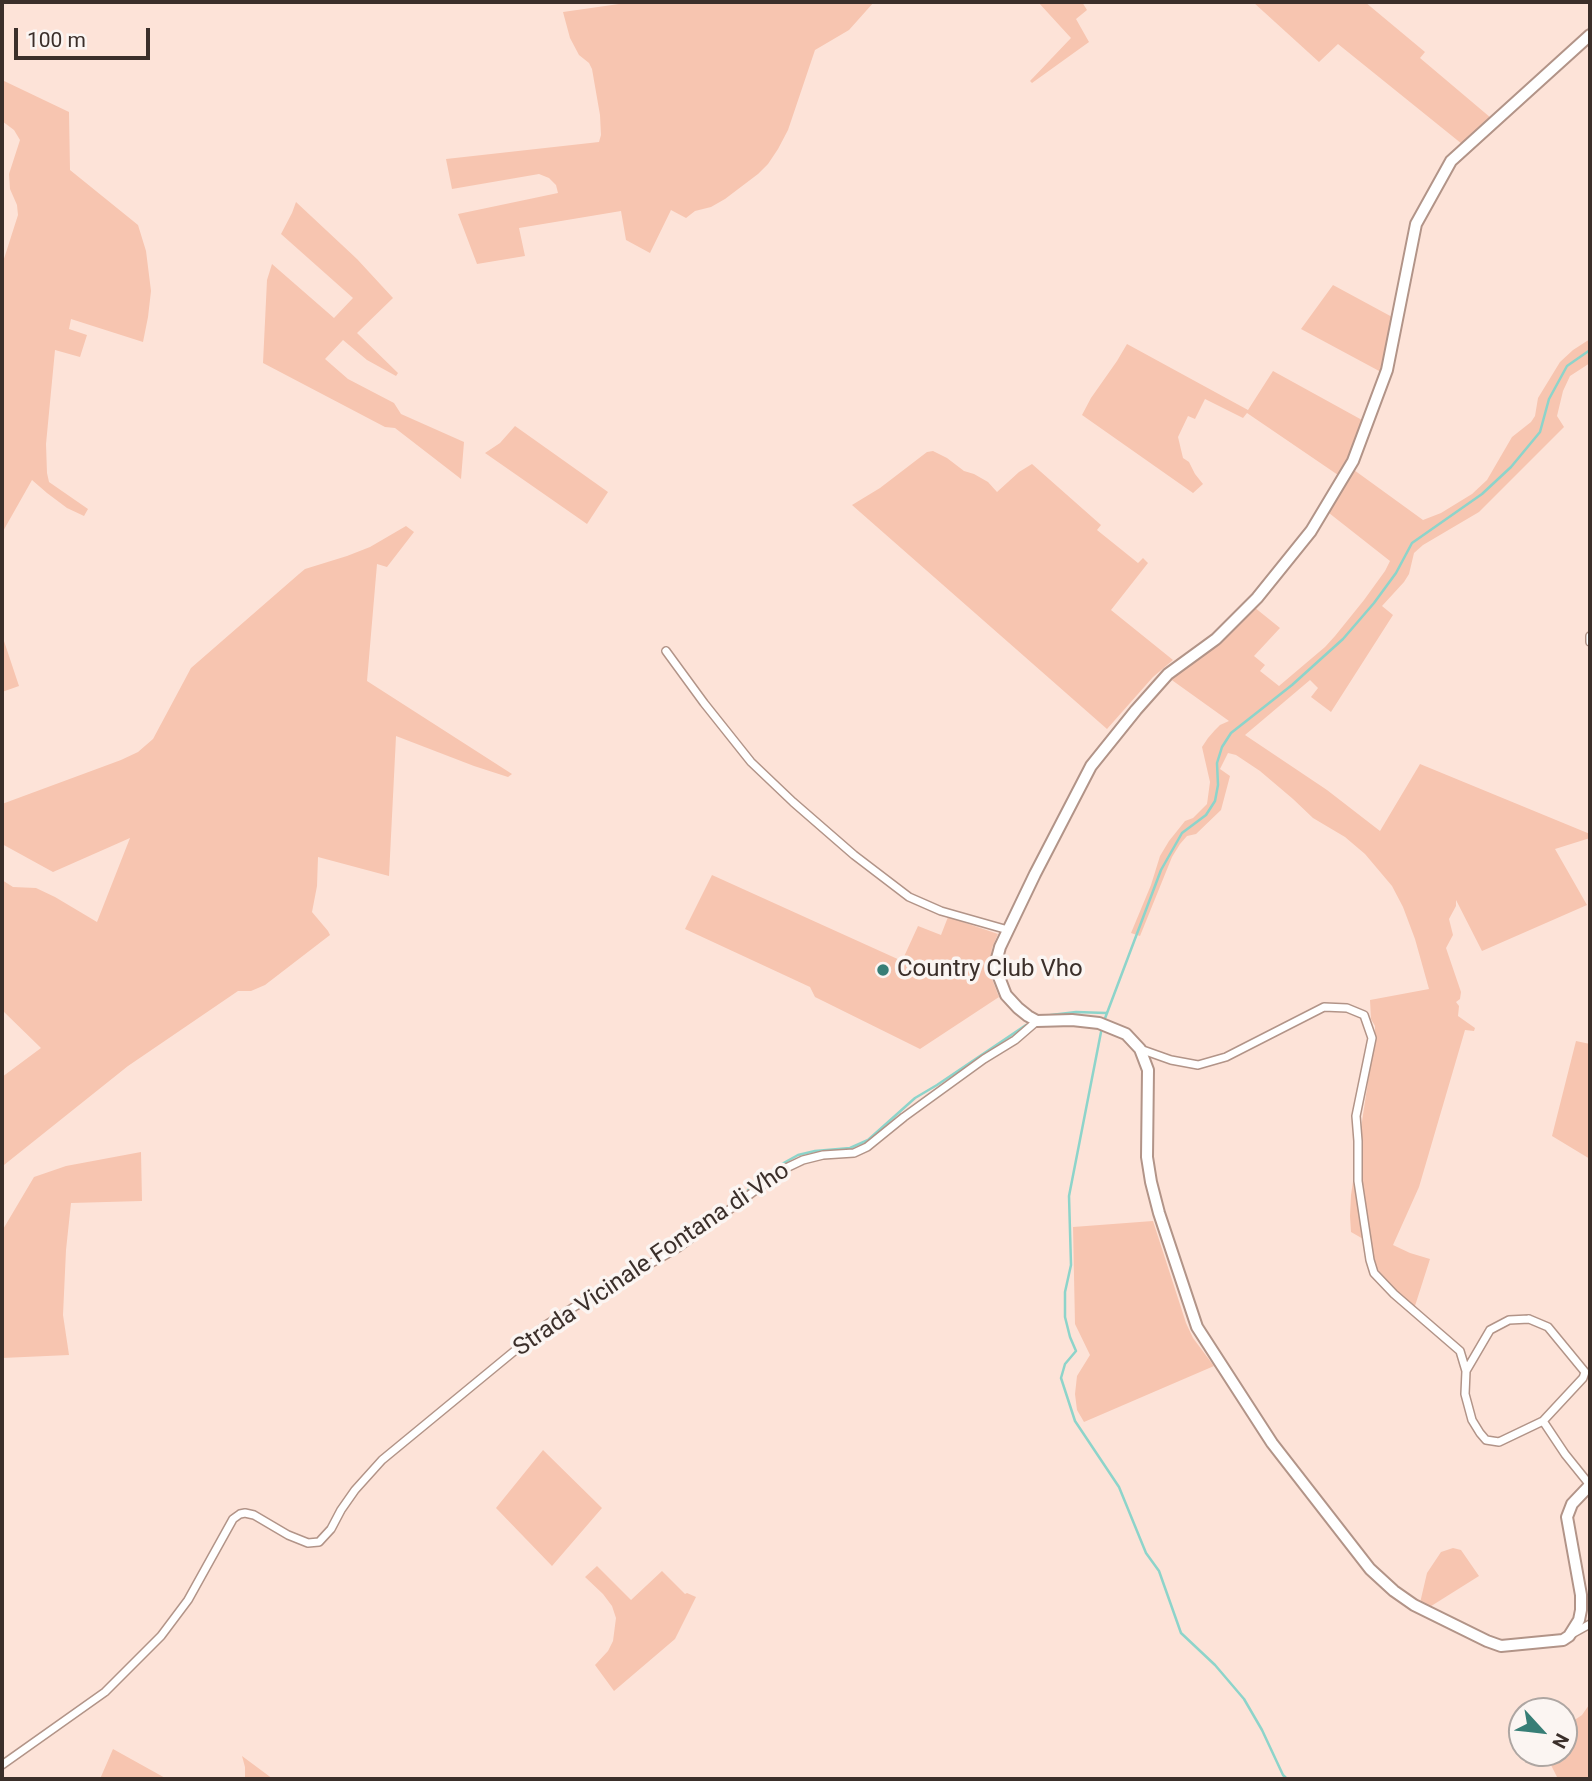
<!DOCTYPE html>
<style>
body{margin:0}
#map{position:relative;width:1592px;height:1781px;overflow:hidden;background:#fde3d8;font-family:Roboto,sans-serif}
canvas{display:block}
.frame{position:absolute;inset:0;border:4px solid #3b2f2a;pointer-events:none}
.north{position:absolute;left:1508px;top:1697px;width:70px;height:70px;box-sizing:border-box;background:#fbf5f2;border:2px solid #aea6a2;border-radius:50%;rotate:117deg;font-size:19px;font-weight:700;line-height:28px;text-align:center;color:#3b2f2a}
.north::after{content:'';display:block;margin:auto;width:24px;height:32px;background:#377e76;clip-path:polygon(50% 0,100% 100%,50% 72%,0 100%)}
.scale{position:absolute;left:14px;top:28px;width:136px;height:32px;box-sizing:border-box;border:4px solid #3b2f2a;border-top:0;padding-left:9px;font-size:21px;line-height:24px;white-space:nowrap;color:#3b2f2a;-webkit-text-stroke:5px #fbf5f2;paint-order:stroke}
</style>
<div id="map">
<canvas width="1592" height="1781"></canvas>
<div class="frame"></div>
<div class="north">N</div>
<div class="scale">100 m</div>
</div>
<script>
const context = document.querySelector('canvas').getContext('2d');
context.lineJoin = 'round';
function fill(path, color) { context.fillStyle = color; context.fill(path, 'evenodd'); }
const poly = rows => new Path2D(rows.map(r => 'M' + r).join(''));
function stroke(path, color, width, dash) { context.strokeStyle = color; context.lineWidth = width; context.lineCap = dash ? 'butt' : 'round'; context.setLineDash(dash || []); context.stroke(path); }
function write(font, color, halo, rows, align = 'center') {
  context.font = font + ' Roboto,sans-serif'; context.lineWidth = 7; context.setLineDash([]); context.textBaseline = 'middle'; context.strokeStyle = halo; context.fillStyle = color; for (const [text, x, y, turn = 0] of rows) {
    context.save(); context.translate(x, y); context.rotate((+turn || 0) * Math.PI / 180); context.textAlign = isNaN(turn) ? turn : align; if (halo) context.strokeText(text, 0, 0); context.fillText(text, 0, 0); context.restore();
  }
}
const green = poly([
 [633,2,874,2,849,30,815,50,788,130,778,149,768,164,758,174,725,199,711,207,695,211,686,218,671,210,650,253,626,240,621,211,519,228,525,256,477,264,458,214,558,193,556,185,549,178,539,174,452,189,446,159,599,142,601,135,600,115,592,69,589,63,579,55,570,38,563,12],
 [1038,2,1082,2,1087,10,1076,19,1089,42,1032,83,1030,81,1071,38],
 [1253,2,1365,2,1425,52,1420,58,1491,118,1462,144,1338,44,1319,62],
 [2,80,69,112,70,170,138,225,146,251,151,291,148,317,143,342,71,319,69,329,87,335,80,357,55,350,46,444,47,473,49,482,88,509,84,516,67,508,47,493,32,480,2,533,2,265,18,215,17,205,10,189,9,174,20,140,14,130,2,121],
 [296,202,357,259,393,298,357,333,398,373,396,376,367,360,343,340,325,359,348,379,394,403,401,414,464,442,461,479,395,428,385,427,263,363,267,280,272,264,334,318,353,298,281,234,292,213],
 [1333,285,1394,318,1381,372,1301,329],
 [1590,339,1590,363,1570,376,1563,391,1557,416,1564,427,1479,512,1423,545,1414,553,1409,574,1404,582,1382,606,1393,615,1331,712,1311,697,1318,688,1310,680,1245,735,1327,790,1380,831,1420,764,1590,834,1590,838,1555,849,1587,905,1482,951,1456,900,1456,906,1449,919,1453,935,1446,948,1461,992,1460,999,1456,1002,1459,1006,1458,1016,1475,1028,1474,1031,1465,1030,1419,1187,1393,1245,1410,1253,1430,1259,1414,1309,1387,1284,1372,1260,1365,1240,1351,1232,1350,1216,1351,1195,1375,1035,1375,1026,1371,1019,1370,1000,1429,989,1415,939,1403,907,1392,886,1365,854,1345,837,1313,818,1293,799,1260,771,1236,755,1228,753,1220,769,1230,776,1221,810,1196,834,1187,836,1180,844,1172,857,1140,936,1131,933,1151,885,1160,856,1169,841,1185,821,1193,818,1207,804,1210,782,1202,747,1208,738,1215,730,1220,725,1229,721,1169,678,1223,638,1236,627,1254,607,1280,628,1254,656,1265,665,1260,671,1279,686,1325,647,1335,636,1364,600,1385,571,1390,561,1329,513,1354,470,1423,520,1441,513,1472,494,1487,480,1512,437,1531,422,1535,416,1538,398,1560,362,1573,350],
 [1127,344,1248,410,1273,371,1362,420,1349,456,1338,475,1247,413,1243,418,1205,399,1195,419,1188,416,1178,437,1183,458,1189,462,1195,474,1203,484,1193,493,1082,415,1091,398,1117,361],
 [515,426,608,492,587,524,485,453,500,443],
 [933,451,947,458,964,471,974,474,988,482,997,492,1019,472,1032,464,1101,525,1097,530,1138,563,1143,558,1148,563,1111,610,1173,660,1153,677,1107,729,852,505,880,488,927,452],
 [406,526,414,532,387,567,377,564,367,681,512,774,508,777,474,766,396,736,389,876,318,857,317,886,312,912,328,931,330,935,265,985,251,991,238,991,128,1066,4,1165,2,1165,2,1077,41,1048,2,1010,2,880,13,887,36,888,55,897,97,922,130,838,53,872,2,844,2,804,121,760,138,752,153,739,191,668,299,574,305,569,347,556,370,547],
 [2,635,19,686,2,692],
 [712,875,902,961,918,926,941,935,948,917,998,934,992,948,991,959,992,979,999,997,920,1049,815,997,810,987,685,929],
 [1576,1041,1590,1044,1590,1159,1552,1136],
 [141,1152,142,1201,71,1203,66,1250,63,1315,69,1355,2,1358,2,1231,34,1177,66,1166],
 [1153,1221,1186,1323,1193,1338,1214,1366,1084,1422,1077,1410,1075,1394,1077,1376,1090,1355,1075,1324,1073,1227],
 [543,1450,602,1508,552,1566,496,1508],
 [1453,1548,1461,1550,1479,1576,1428,1608,1420,1603,1427,1573,1441,1552],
 [597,1566,631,1600,662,1571,685,1594,687,1593,696,1597,675,1639,614,1691,595,1665,608,1651,613,1641,616,1618,612,1606,603,1594,585,1577],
 [1589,1705,1590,1705,1590,1779,1558,1779,1545,1753,1564,1753,1564,1727,1582,1715],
 [113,1749,167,1779,100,1779],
 [242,1756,273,1779,245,1779,245,1767]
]);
const stream = poly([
 [1043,1016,1076,1012,1106,1013],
 [1104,1021,1161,870,1182,833,1206,815,1215,801,1218,785,1217,763,1222,747,1231,733,1292,685,1343,639,1374,603,1396,573,1412,543,1482,494,1511,467,1540,432,1549,399,1567,366,1590,350],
 [1102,1027,1069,1196,1071,1265,1065,1292,1065,1317,1070,1337,1076,1351,1065,1364,1061,1378,1075,1421,1119,1487,1146,1553,1159,1571,1181,1633,1215,1665,1244,1699,1262,1730,1283,1775,1287,1779],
 [748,1190,780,1165,798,1155,815,1151,850,1148,868,1140,915,1098,937,1085,1026,1025]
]);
const street = poly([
 [1590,636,1590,642],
 [666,651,704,703,751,762,793,802,854,855,909,897,941,911,1008,930],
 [1140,1049,1171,1060,1198,1065,1226,1057,1324,1007,1347,1008,1364,1015,1372,1038,1356,1116,1358,1141,1358,1181,1370,1260,1374,1273,1394,1294,1460,1351,1466,1371],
 [1529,1319,1548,1327,1585,1372,1583,1378,1543,1421,1499,1442,1486,1440,1480,1433,1472,1420,1465,1394,1466,1371,1490,1330,1509,1320,1529,1319],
 [1543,1421,1565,1454,1590,1485],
 [1572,1634,1590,1624],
 [2,1765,105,1692,161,1636,188,1600,233,1519,240,1514,245,1513,254,1515,288,1535,308,1543,319,1542,331,1529,341,1510,355,1490,382,1460,546,1325,574,1307,678,1248,784,1169,803,1160,823,1155,854,1153,867,1147,904,1117,984,1059,1015,1040,1037,1021]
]);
const secondary = poly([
 [1590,35,1451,161,1416,224,1387,370,1353,461,1311,531,1257,598,1216,639,1168,674,1136,710,1091,766,1035,874,1000,947,996,962,999,977,1006,995,1018,1008,1028,1016,1037,1021,1072,1020,1099,1023,1126,1034,1140,1049,1148,1070,1147,1157,1151,1182,1159,1213,1197,1327,1272,1443,1370,1569,1394,1591,1414,1605,1487,1641,1501,1646,1563,1640,1569,1636,1579,1620,1581,1610,1581,1595,1567,1517,1572,1504,1590,1485]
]);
const markers = [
 [883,970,7,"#377e76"]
];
const poiNames = [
 ["Country Club Vho",897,970]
];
const streetNames = [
 ["Strada Vicinale Fontana di Vho",652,1260,-34]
];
fill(green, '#f7c5b0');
stroke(stream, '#8dd4ca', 2.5);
stroke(street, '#b29488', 10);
stroke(secondary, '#b29488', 14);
stroke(street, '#fff', 7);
stroke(secondary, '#fff', 10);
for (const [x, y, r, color] of markers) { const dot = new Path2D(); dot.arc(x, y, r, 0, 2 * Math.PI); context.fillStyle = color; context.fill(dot); stroke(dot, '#fbf5f2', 2.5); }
write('24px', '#3b2f2a', '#fbf5f2', poiNames, 'left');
write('24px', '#3b2f2a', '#fbf5f2', streetNames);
</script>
